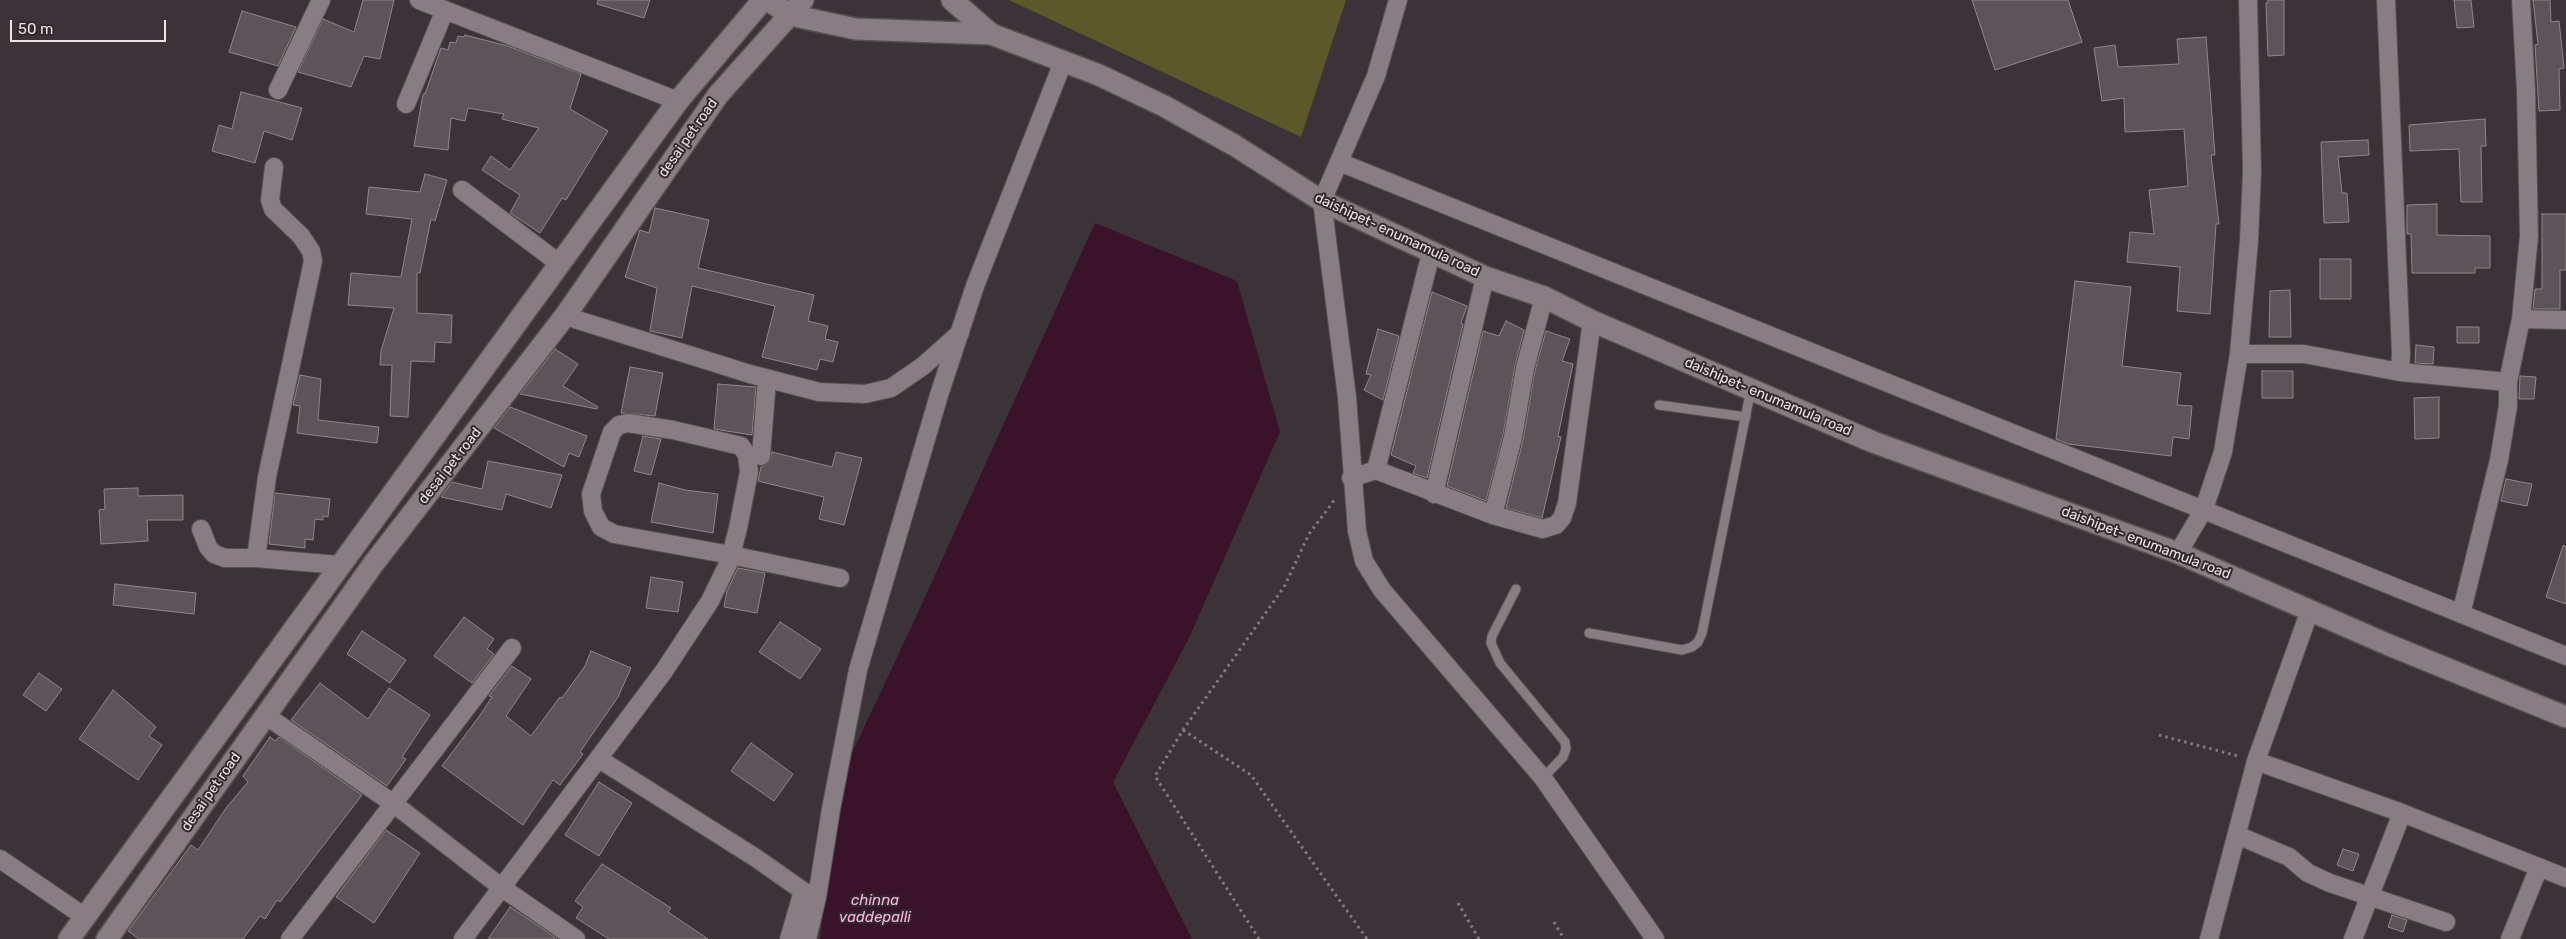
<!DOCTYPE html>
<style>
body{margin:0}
#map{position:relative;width:2566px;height:939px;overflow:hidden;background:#3c3338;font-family:Rubik,sans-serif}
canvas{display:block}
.scale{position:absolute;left:10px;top:20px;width:156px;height:22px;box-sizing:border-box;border:2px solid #ebe5e8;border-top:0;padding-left:6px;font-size:15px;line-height:18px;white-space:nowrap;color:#ebe5e8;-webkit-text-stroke:4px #31292d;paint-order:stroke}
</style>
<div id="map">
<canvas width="2566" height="939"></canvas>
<div class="scale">50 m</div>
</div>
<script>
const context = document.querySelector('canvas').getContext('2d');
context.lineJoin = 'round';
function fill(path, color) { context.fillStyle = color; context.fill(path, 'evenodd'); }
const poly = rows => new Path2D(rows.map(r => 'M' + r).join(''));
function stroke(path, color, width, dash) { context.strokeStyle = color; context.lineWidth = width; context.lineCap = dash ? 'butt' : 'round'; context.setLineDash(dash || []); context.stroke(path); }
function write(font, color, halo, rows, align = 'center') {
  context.font = font + ' Rubik,sans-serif'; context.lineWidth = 4; context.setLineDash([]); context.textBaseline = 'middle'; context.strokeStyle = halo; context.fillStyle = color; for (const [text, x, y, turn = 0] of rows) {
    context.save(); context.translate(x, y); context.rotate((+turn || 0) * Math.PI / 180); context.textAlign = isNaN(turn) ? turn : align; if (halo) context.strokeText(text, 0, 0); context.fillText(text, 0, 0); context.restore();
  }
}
const green = poly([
 [1009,0,1346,0,1301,137]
]);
const water = poly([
 [1095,223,1237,281,1280,432,1189,638,1113,782,1192,939,820,939,838,783,915,619]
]);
const building = poly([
 [363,0,394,0,380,59,364,56,351,87,298,72,323,19,354,32,363,0],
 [598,0,650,0,644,18,597,4,598,0],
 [1972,0,2068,0,2082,42,1995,70,1972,0],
 [2268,0,2284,0,2284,55,2268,56,2266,3,2268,3,2268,0],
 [2454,0,2471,0,2474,27,2457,28,2454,0],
 [2533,0,2550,0,2551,22,2559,21,2564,68,2559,69,2560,110,2539,111,2535,45,2538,44,2533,0],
 [242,11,296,27,278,66,229,52,242,11],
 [465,35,508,46,581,74,570,109,608,131,566,200,562,198,540,233,510,213,520,195,482,170,491,156,510,170,539,128,502,119,504,114,468,108,465,121,451,118,448,150,414,146,423,94,425,94,441,48,448,50,450,42,456,43,458,36,464,37,465,35],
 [2206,37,2215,155,2211,155,2219,224,2216,224,2210,314,2177,311,2180,267,2127,262,2130,232,2154,234,2149,190,2188,186,2184,129,2125,132,2124,98,2102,101,2094,48,2115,45,2118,67,2179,64,2177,39,2206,37],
 [241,92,302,108,292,140,264,131,255,163,212,151,219,125,232,129,241,92],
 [2485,119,2486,146,2481,146,2482,202,2461,202,2459,149,2410,151,2409,125,2485,119],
 [2368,140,2369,155,2338,157,2342,193,2347,193,2349,222,2324,223,2321,142,2368,140],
 [425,174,447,180,435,221,431,219,420,273,417,273,417,313,452,315,451,343,435,342,434,362,411,361,408,417,390,416,392,365,380,365,381,351,394,308,348,305,351,273,401,277,412,219,366,214,369,187,420,192,425,174],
 [2437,204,2437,235,2490,236,2490,268,2475,268,2475,273,2412,273,2411,234,2407,234,2407,205,2437,204],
 [655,208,709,220,698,268,814,295,808,321,828,326,825,339,838,342,833,362,820,359,817,370,762,357,775,306,692,286,682,338,650,331,657,288,625,277,640,230,649,233,655,208],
 [2542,214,2566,214,2566,270,2560,270,2560,309,2533,309,2535,289,2542,289,2542,214],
 [2320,259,2351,259,2351,299,2320,299,2320,259],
 [2075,281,2131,287,2122,366,2181,373,2177,405,2192,406,2189,439,2173,437,2171,456,2068,444,2056,439,2075,281],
 [2290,290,2291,337,2269,337,2270,291,2290,290],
 [1432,292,1467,306,1461,323,1463,324,1427,478,1413,473,1416,466,1391,455,1432,292],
 [1506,321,1524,330,1515,366,1503,435,1486,501,1447,486,1483,331,1499,336,1506,321],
 [2457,327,2479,327,2479,343,2457,343,2457,327],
 [1378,329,1399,336,1383,400,1364,390,1371,375,1366,374,1378,329],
 [1546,331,1570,339,1562,361,1573,364,1558,436,1561,437,1542,518,1506,508,1523,440,1535,370,1546,331],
 [2416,345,2434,347,2433,364,2415,363,2416,345],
 [555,349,578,364,563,386,598,407,597,409,520,394,555,349],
 [630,367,663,373,655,416,621,413,630,367],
 [2262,371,2293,371,2293,398,2262,398,2262,371],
 [300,375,321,379,318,420,379,427,377,443,297,433,300,406,293,405,300,375],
 [2520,376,2536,377,2534,399,2519,399,2520,376],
 [718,384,756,387,752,435,714,429,718,384],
 [2439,397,2439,438,2415,439,2414,398,2439,397],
 [510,407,587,436,579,457,569,453,564,467,494,428,510,407],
 [643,436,661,439,651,475,634,471,643,436],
 [772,452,832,467,836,452,862,458,844,525,819,519,824,497,758,481,761,467,769,462,772,452],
 [488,461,562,475,551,508,506,494,502,510,441,497,452,482,482,489,488,461],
 [2506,479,2532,484,2527,506,2501,501,2506,479],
 [659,483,685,490,718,494,713,533,651,522,659,483],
 [138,488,138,496,183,495,183,520,147,520,148,541,101,544,99,510,105,509,104,489,138,488],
 [275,493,330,499,328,517,323,516,323,520,315,519,313,540,305,539,305,548,269,544,275,493],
 [2563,546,2566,546,2566,604,2546,597,2563,546],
 [738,568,765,573,757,613,724,607,727,591,738,568],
 [651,577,683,582,678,612,646,608,651,577],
 [115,584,196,593,194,614,113,605,115,584],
 [464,617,494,639,487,649,494,654,472,683,434,656,464,617],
 [780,622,821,649,800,679,759,652,780,622],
 [362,631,406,660,390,683,347,654,362,631],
 [591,651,631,668,618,697,580,752,583,754,560,785,553,780,523,825,442,766,478,718,492,697,489,696,512,666,531,679,506,716,531,736,560,697,562,698,585,666,591,651],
 [39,673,62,689,46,711,23,695,39,673],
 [320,683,368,719,389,688,430,715,402,757,406,759,387,786,291,720,320,683],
 [113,690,156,727,149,736,162,745,138,780,79,739,113,690],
 [270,737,275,741,279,737,362,795,280,902,277,900,265,919,260,916,243,939,139,939,128,931,191,845,198,850,226,808,248,782,243,776,270,737],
 [751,743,793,774,774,801,731,771,751,743],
 [599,782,632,803,599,856,565,835,599,782],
 [386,830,420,853,374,923,336,897,386,830],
 [2343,849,2359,854,2353,871,2337,865,2343,849],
 [602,864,671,908,668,912,708,939,609,939,576,918,583,907,575,901,602,864],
 [510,907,539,926,557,939,488,939,510,907],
 [2392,915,2407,920,2403,932,2388,927,2392,915]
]);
const path = poly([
 [1183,730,1251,775,1367,939],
 [2159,735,2238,756],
 [1458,903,1479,939],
 [1554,922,1564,939],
 [1259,939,1155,776,1183,730,1284,587,1309,534,1335,499]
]);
const service = poly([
 [1659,405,1746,417],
 [1516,589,1492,636,1491,643,1500,663,1565,742,1566,749,1563,757,1543,778],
 [1589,633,1682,650,1692,647,1698,642,1702,633,1751,389]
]);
const minor = poly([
 [419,0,678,101],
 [1398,0,1376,76,1322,201,1347,397,1357,531,1364,561,1382,590,1543,778,1655,939],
 [278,90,321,0],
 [406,104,445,10],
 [1339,162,2566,656],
 [462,190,560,264],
 [565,316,750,374,819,392,865,394,891,388,923,366,960,333],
 [2521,319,2566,320],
 [2239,354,2304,354,2400,372,2401,353,2386,0],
 [2400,372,2508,382],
 [761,456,767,379],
 [1376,470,1431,253],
 [1351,478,1376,470,1493,515,1543,529,1556,525,1562,518,1567,503,1592,321],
 [1434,494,1485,277],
 [1493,515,1513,437,1525,368,1544,297],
 [201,529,208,547,214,554,225,558,256,558,339,565],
 [2178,553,2204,509,2223,452,2239,354,2249,241,2252,171,2248,0],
 [256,558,267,477,313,261,311,251,301,236,273,209,270,200,274,167],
 [2461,614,2499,460,2508,406,2508,382,2521,319,2529,236,2526,90,2521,0],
 [265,715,394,804,501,887,576,939],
 [599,759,756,858,803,891,817,897],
 [2256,761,2402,813,2566,878],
 [2237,835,2289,857,2308,873,2330,883,2446,922],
 [0,859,85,917],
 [290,939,512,648],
 [463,939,664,671,710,601,730,560,731,555,738,528,749,472,747,455,741,446,673,430,628,423,619,425,612,432,591,494,593,511,601,527,614,534,731,555,840,578],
 [789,939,803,891],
 [807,939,817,897,831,809,858,670,939,395,975,286,1063,62],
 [2209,939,2256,761,2310,610],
 [2353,939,2402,813],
 [2510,939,2539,867]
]);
const tertiary = poly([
 [768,0,790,15,856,29,991,34,1099,75,1164,106,1234,145,1322,201,1485,277,1544,297,1592,321,1873,442,2178,553,2389,645,2566,717],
 [952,0,991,34],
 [69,939,678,101,763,0],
 [107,939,374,563,565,316,718,95,803,0]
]);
const streetNames = [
 ["desai pet road",688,138,-55],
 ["daishipet- enumamula road",1397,235,25],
 ["daishipet- enumamula road",1768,397,23],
 ["desai pet road",450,466,-52],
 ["daishipet- enumamula road",2146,543,21],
 ["desai pet road",211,792,-55]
];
const waterNames = [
 ["chinna",875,901],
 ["vaddepalli",875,918]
];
fill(green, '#5b582a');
fill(water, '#3a132b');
fill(building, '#5d5459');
stroke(building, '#90868b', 1);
stroke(service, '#575053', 11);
stroke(minor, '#575053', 20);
stroke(tertiary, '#575053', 24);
stroke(path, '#837b7f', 3, [2.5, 4]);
stroke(service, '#877d82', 9);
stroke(minor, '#877d82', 18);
stroke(tertiary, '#877d82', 21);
write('14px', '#ebe5e8', '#31292d', streetNames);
write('italic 15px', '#feb3dd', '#31292d', waterNames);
</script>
